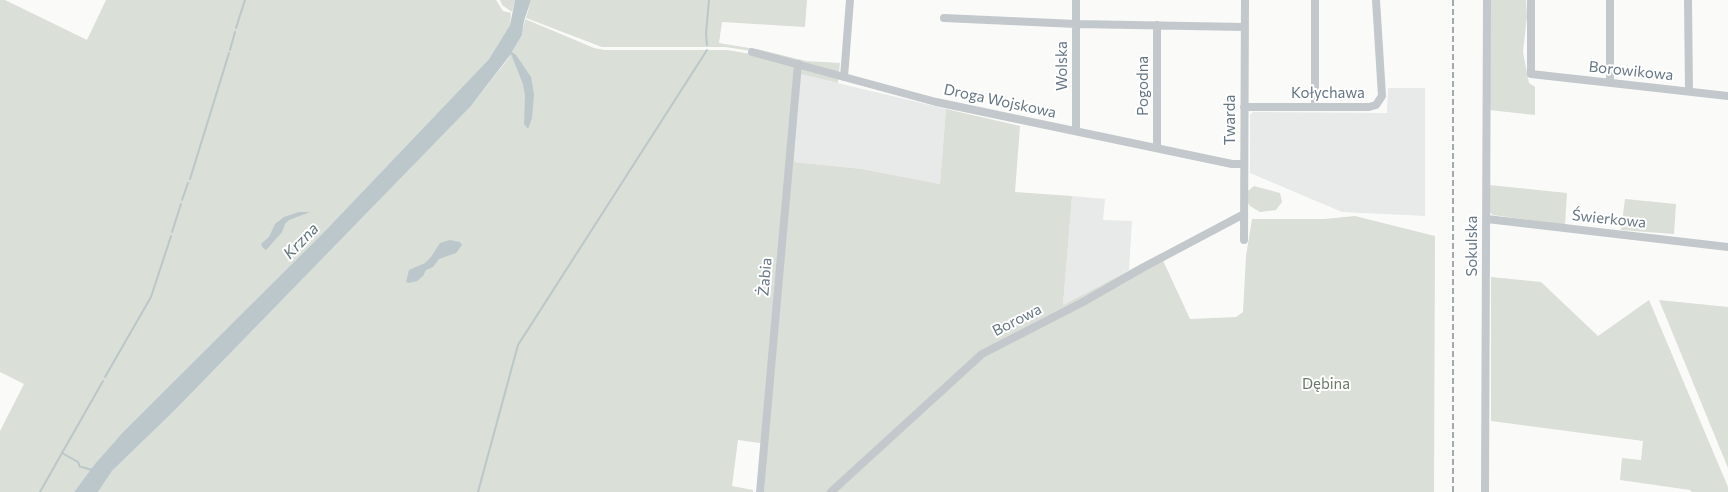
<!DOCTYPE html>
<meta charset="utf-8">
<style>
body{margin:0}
canvas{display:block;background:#fafaf8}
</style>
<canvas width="1728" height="492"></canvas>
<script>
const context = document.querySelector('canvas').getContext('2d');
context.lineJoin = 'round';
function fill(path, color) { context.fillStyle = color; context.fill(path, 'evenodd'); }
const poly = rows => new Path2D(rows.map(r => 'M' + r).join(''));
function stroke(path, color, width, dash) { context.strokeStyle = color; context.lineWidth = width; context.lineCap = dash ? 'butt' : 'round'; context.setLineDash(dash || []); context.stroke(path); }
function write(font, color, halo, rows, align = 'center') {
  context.font = font + ' Commissioner,sans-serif'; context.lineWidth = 4; context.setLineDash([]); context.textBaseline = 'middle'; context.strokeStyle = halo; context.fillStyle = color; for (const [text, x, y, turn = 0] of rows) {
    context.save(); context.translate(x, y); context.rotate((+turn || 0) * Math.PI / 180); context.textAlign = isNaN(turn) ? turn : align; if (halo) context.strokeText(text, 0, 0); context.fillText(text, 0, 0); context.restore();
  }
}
const built = poly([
 [800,74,946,109,940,184,862,169,794,162],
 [1388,88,1425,88,1425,216,1342,212,1250,173,1250,115,1253,112,1387,113],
 [1072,196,1105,199,1103,220,1132,221,1129,270,1063,305]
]);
const green = poly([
 [0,0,5,0,87,40,106,0,496,0,503,11,511,13,510,25,489,59,325,231,123,432,94,465,74,492,0,492,0,431,24,384,0,372],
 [500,0,515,0,512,12,502,5],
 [531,0,807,0,805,27,722,22,719,43,761,50,806,61,840,63,839,72,752,51,725,47,602,47,526,18],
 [1489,0,1526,0,1527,16,1523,52,1529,83,1535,87,1535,115,1489,110],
 [525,19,594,48,605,50,727,50,769,57,838,79,838,83,800,74,794,162,862,169,940,184,946,109,1020,126,1015,192,1072,196,1063,305,1160,254,1190,319,1236,317,1243,312,1246,256,1252,219,1324,219,1355,216,1435,236,1434,492,764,492,767,444,738,440,732,486,753,490,753,492,98,492,112,471,175,410,471,106,508,59,522,35],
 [1489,185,1567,193,1565,225,1493,215,1489,212],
 [1254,186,1280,193,1282,202,1276,210,1260,212,1250,206,1248,203,1248,191],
 [1625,199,1676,204,1674,234,1621,230],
 [1491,277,1541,282,1598,336,1649,300,1728,487,1728,492,1692,492,1690,490,1620,480,1622,458,1641,460,1643,441,1491,421],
 [1659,300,1728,307,1728,468]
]);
const water = poly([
 [515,0,531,0,524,21,522,35,512,52,516,55,531,77,534,94,532,118,528,129,524,124,525,96,523,84,511,54,471,106,175,410,112,471,98,492,74,492,94,465,123,432,325,231,489,59,510,25],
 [299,212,310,212,289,220,285,224,282,232,268,248,266,250,263,248,261,244,269,237,275,224,284,217],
 [450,240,460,242,462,245,456,253,439,259,433,267,426,270,423,276,417,281,409,283,406,282,409,270,425,263,431,257,440,243]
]);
const stream = poly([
 [236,28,245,0],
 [707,45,706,34,709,0],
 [230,50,235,32],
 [190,179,229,53],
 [182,200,188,183],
 [172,232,181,204],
 [105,377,151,297,171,236],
 [80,467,78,462,62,453,103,381],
 [82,467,92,470],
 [40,492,62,453],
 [478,492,518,345,707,50]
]);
const minor = poly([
 [1076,0,1076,131],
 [1531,0,1531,74,1728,96],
 [1688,0,1689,91],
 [944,18,1076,24,1244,27],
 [752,52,936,102,1232,164,1244,164],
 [844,77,850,0],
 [1610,82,1610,0],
 [1244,107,1369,107,1376,105,1382,96,1376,0],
 [1315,107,1315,0],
 [1157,148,1157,25],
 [1487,219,1728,247],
 [1244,240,1245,0],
 [760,492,798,64],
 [831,492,982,354,1083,302,1144,267,1244,214],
 [1485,492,1487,0]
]);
const rail = poly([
 [1453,0,1453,492]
]);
const streetNames = [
 ["Wolska",1062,66,-90],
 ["Borowikowa",1631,71,6],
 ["Pogodna",1143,86,-90],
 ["Kołychawa",1328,93],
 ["Droga Wojskowa",1000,101,12],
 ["Twarda",1230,120,-90],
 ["Świerkowa",1609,219,6],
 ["Sokulska",1472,246,-90],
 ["Żabia",765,277,-85],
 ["Borowa",1017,320,-27]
];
const parkNames = [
 ["Dębina",1326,384]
];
const waterNames = [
 ["Krzna",301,241,-46]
];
fill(built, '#e8e9e9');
fill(green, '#dadfd7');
fill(water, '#bbc7cb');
stroke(stream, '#bbc7cb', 2);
stroke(minor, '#c3c8cc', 8);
stroke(rail, '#a2aab0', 2, [6, 3]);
write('15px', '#657683', '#fff', streetNames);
write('15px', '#687a64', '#fff', parkNames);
write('italic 16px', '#60757c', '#fff', waterNames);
</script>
